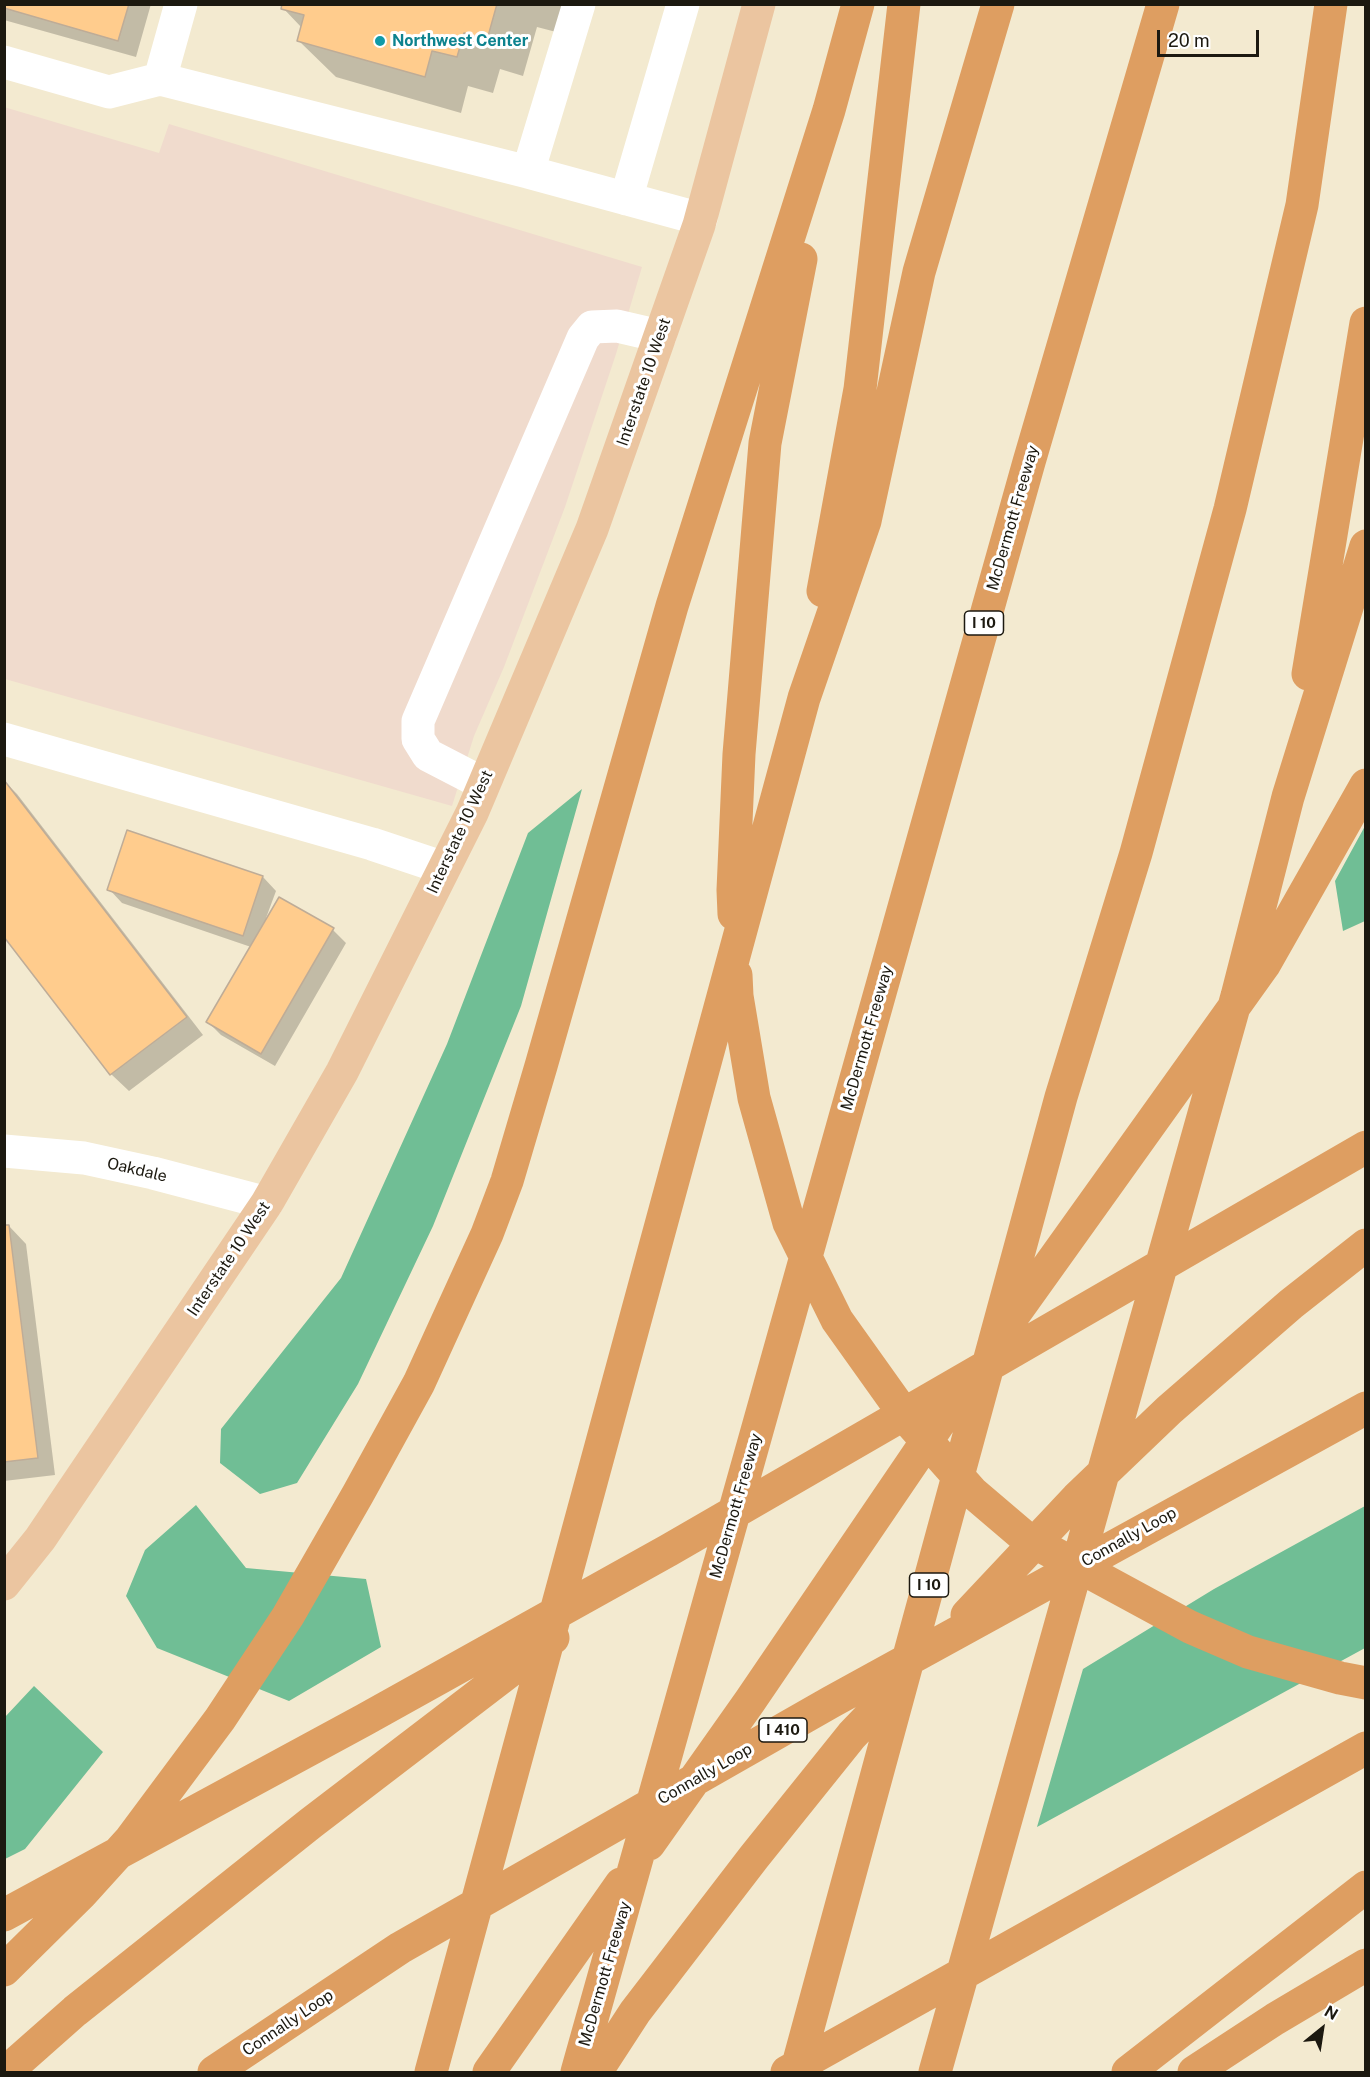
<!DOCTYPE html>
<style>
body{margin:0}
#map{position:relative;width:1370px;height:2077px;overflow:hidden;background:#f3ead0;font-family:"Public Sans",sans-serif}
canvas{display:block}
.frame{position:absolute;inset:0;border:6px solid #1c1910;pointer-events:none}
.north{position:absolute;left:1292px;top:1999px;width:60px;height:60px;-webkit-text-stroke:4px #fff;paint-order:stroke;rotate:30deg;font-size:16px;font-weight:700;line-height:24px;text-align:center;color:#1c1910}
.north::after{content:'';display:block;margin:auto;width:21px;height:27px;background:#1c1910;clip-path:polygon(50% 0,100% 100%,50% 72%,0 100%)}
.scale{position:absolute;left:1157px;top:30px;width:102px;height:27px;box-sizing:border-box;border:3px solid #1c1910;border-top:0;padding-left:8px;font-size:18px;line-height:21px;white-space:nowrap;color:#1c1910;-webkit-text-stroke:4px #fff;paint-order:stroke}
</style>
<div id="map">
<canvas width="1370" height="2077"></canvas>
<div class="frame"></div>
<div class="north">N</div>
<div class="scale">20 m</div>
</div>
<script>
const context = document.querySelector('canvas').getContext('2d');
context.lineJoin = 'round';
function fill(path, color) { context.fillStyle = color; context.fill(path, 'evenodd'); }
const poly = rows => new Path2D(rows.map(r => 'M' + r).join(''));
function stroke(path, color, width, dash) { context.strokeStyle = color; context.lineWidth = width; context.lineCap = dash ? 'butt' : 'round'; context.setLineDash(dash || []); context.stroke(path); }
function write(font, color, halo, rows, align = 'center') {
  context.font = font + ' "Public Sans",sans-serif'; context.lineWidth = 6; context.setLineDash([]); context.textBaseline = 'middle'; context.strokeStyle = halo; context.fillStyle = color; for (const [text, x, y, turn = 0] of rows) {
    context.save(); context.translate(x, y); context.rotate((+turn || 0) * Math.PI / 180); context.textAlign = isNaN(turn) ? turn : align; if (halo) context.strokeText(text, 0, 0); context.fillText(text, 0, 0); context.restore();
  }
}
const commercial = poly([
 [4,107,159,153,169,124,642,267,616,354,565,507,504,667,474,736,452,806,5,679]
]);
const forest = poly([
 [582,789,521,1006,433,1226,358,1384,297,1483,260,1494,220,1463,221,1429,341,1278,447,1044,528,833],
 [1365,826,1365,921,1343,931,1335,881],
 [196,1505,246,1568,366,1579,381,1647,289,1701,157,1648,126,1596,145,1550],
 [1365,1506,1365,1648,1037,1827,1083,1669,1214,1589],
 [34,1686,103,1752,25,1849,5,1859,5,1717]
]);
const shadow = poly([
 [4,4,151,4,136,57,4,20],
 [284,4,568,4,560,33,537,27,523,76,500,69,493,93,468,86,461,113,336,77,299,41,302,28,283,8],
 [4,781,17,794,203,1035,129,1091,111,1074,4,935],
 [128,832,263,877,276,891,266,918,333,930,346,943,275,1066,221,1035,208,1022,251,947,122,903,109,889],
 [9,1226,26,1244,55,1475,4,1481,4,1227]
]);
const building = poly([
 [4,4,129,4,118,41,4,8,4,4],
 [282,4,497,4,487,40,464,33,457,57,432,51,425,77,297,41,304,15,281,9,282,4],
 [4,780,187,1017,110,1075,4,937,4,780],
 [127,830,263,876,243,936,107,890,127,830],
 [279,897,334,928,261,1054,206,1022,279,897],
 [4,1225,9,1225,38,1458,4,1462,4,1225]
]);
const minor = poly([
 [181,4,160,79,528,172,579,4],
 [4,62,109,92,160,79],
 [528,172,701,219],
 [626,199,683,4],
 [4,739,372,844,444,868],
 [484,784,428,755,418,739,418,721,583,338,592,327,617,326,660,336],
 [4,1151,84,1158,153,1173,267,1203]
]);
const major = poly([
 [4,1584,40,1539,267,1203,342,1072,472,813,592,529,699,225,759,4]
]);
const highway = poly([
 [823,591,860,389,904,4],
 [1308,674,1366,323],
 [734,914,733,890,739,754,765,443,801,259],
 [736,975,737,996,754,1098,789,1223,837,1320,909,1421,972,1492,1026,1538,1190,1627,1248,1652,1340,1678,1366,1683],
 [1008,1323,1264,965,1366,785],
 [967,1615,1077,1498,1169,1410,1291,1304,1366,1245],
 [649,1844,750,1701,967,1382],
 [4,1915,364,1720,669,1550,1366,1147],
 [4,1970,82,1893,130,1840,220,1719,288,1616,358,1494,419,1383,487,1234,507,1181,541,1066,672,606,829,110,858,4],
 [6,2072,75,2011,311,1823,553,1638],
 [214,2072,400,1948,831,1702,1366,1408],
 [431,2072,804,698,865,521,919,272,998,4],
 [489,2072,621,1884],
 [577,2072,1029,462,1163,4],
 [596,2072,635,2012,754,1857,852,1735,900,1685],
 [787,2072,1366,1748],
 [796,2072,1061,1097,1136,853,1230,509,1302,205,1331,4],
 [935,2072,1237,996,1288,797,1366,546],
 [1128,2072,1366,1887],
 [1194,2072,1275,2019,1366,1965]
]);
const markers = [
 [380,41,6,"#0f9aa8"]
];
const shields = [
 [984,623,39],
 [929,1585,39],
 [783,1730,48]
];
const shieldNames = [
 ["I 10",984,623],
 ["I 10",929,1585],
 ["I 410",783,1730]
];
const cultureNames = [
 ["Northwest Center",392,41]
];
const streetNames = [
 ["Interstate 10 West",644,382,-71],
 ["McDermott Freeway",1013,518,-74],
 ["Interstate 10 West",460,832,-65],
 ["McDermott Freeway",867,1038,-74],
 ["Oakdale",137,1170,13],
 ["Interstate 10 West",229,1259,-56],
 ["McDermott Freeway",736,1506,-74],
 ["Connally Loop",1129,1537,-29],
 ["Connally Loop",705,1774,-30],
 ["McDermott Freeway",605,1974,-74],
 ["Connally Loop",288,2023,-34]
];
fill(commercial, '#f0dbcd');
fill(forest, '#70be95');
fill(shadow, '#0003');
fill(building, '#ffcc8d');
stroke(building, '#beac97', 1.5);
stroke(minor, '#fff', 33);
stroke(major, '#ebc5a0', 33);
stroke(highway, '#de9e61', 33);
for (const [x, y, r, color] of markers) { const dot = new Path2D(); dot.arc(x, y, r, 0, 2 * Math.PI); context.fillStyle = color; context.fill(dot); stroke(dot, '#fff', 2); }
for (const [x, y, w] of shields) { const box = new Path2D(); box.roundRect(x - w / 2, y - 12, w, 24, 4.5); context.fillStyle = '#fff'; context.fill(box); stroke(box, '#1c1910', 1.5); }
write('bold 15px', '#1c1910', null, shieldNames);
write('bold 16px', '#0d838f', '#fff', cultureNames, 'left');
write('16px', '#1c1910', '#fff', streetNames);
</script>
